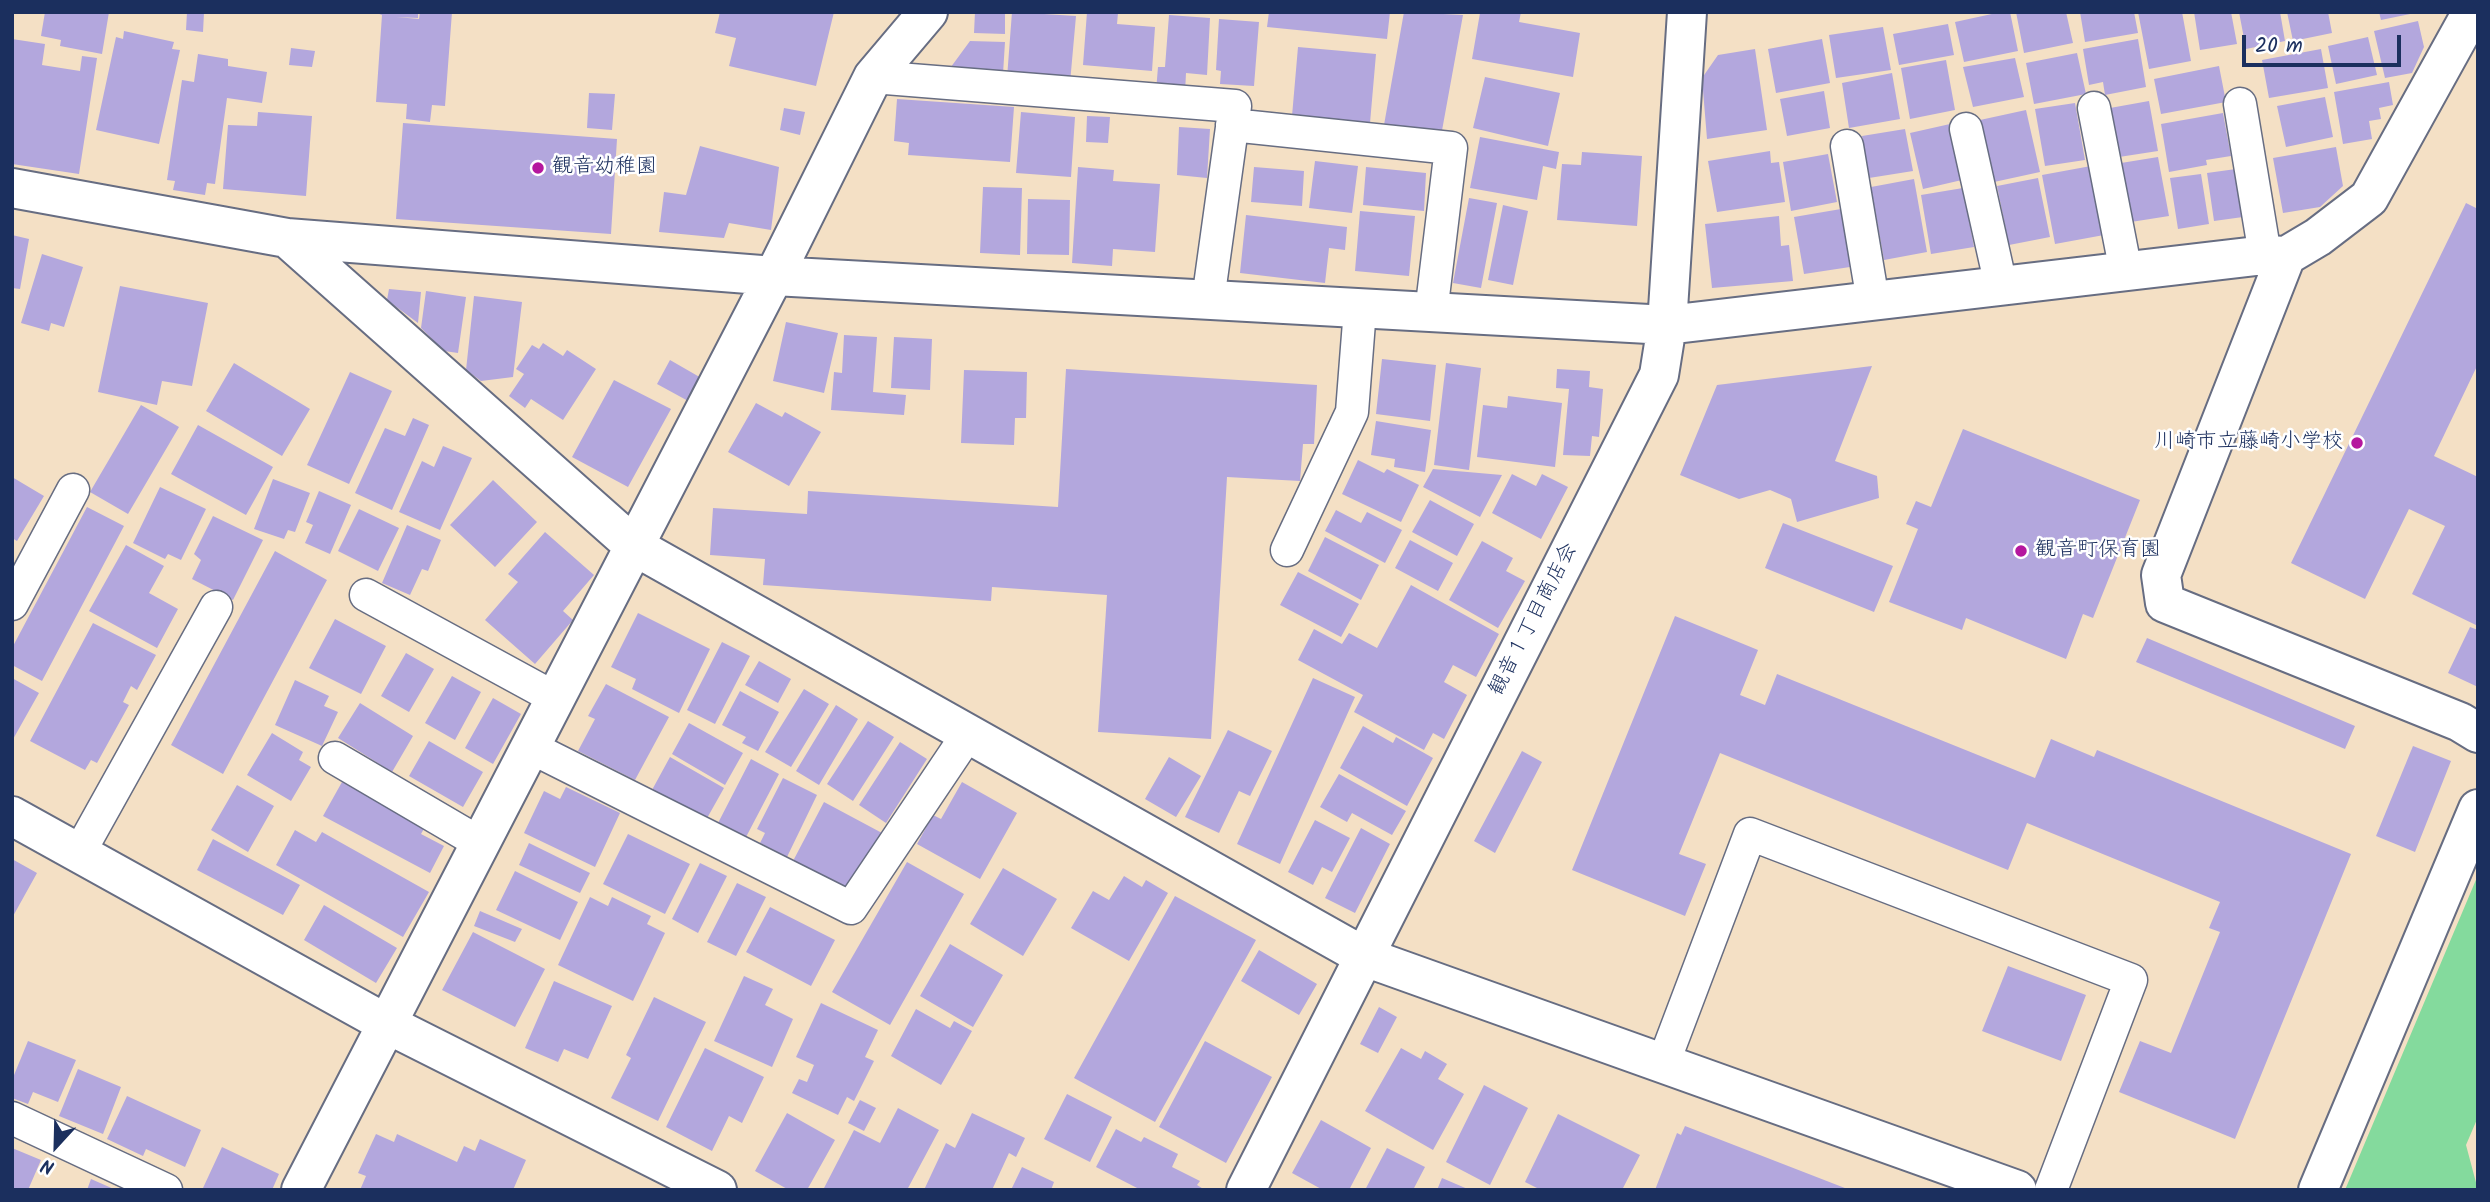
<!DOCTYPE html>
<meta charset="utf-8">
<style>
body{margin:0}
#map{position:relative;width:2490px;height:1202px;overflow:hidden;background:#f4e0c5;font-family:Kalam,sans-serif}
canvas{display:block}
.frame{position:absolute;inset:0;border:14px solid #1b2f5e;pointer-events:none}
.north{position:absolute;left:21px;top:1111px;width:70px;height:70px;-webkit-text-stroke:5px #fff;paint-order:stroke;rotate:202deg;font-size:19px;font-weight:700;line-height:28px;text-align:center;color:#1b2f5e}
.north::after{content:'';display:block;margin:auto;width:24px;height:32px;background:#1b2f5e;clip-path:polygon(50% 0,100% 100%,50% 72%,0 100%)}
.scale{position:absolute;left:2242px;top:35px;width:159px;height:32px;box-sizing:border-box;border:4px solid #1b2f5e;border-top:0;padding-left:9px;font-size:21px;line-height:24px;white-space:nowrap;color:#1b2f5e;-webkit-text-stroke:5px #fff;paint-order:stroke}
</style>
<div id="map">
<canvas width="2490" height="1202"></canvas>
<div class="frame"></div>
<div class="north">N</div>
<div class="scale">20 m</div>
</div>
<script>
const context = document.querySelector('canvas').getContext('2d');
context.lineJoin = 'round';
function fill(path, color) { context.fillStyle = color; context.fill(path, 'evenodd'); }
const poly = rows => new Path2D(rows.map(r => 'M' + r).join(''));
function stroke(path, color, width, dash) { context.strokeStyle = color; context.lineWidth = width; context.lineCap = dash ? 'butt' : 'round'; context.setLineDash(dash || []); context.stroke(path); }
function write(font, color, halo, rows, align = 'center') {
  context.font = font + ' Kalam,"Klee One",sans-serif'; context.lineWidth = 5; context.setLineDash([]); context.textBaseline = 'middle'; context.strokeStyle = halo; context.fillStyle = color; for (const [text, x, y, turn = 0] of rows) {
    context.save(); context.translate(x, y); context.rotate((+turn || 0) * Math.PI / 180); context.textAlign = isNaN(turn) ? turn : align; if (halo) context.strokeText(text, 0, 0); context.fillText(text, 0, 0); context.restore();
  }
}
const green = poly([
 [2478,875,2478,1117,2466,1145,2478,1190,2345,1190]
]);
const building = poly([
 [45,12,109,12,102,54,60,46,61,40,41,36],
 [187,12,204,13,203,32,186,30],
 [374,12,418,12,418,18,396,17,419,19,420,12,452,12,445,106,432,105,430,122,406,119,407,104,376,102,382,15],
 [720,12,834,12,816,86,729,66,736,38,715,33],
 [975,12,1005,12,1005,34,974,33],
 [1012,12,1076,16,1070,83,1007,78],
 [1087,12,1118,13,1117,24,1155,27,1152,71,1083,65],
 [1269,12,1390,12,1387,39,1267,27],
 [1404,12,1463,15,1441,136,1384,125],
 [1521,12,1519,22,1580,33,1573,77,1472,59,1480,13],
 [2001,12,2010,12,2018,51,1964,62,1955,22],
 [2016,12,2066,12,2073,43,2024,53],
 [2080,12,2134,12,2138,33,2085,42],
 [2138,12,2182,12,2191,61,2149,69],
 [2194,12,2231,12,2237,44,2200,50],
 [2239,12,2280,12,2285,41,2246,49],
 [2287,12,2328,12,2332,33,2293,41],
 [2379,12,2415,12,2415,13,2381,20],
 [1169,15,1210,18,1207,75,1186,73,1185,93,1156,91,1158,67,1165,67],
 [1219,19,1259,22,1254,86,1220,84,1221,71,1216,70],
 [2418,21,2424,47,2412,73,2385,78,2374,31],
 [1948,24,1954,55,1899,65,1893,34],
 [1883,27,1891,70,1836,78,1829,35],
 [124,31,174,42,172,49,180,50,159,144,96,130,116,37,123,39],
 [2368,37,2377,75,2336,84,2328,46],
 [12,39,45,44,42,65,80,71,82,56,97,58,79,174,12,164],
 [1822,39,1830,83,1776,93,1768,49],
 [2138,39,2146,87,2105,95,2103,82,2089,85,2083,49],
 [970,41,1005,42,1003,74,948,71],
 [1298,47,1376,54,1370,123,1292,116],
 [291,48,315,51,312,67,289,65],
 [1755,49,1767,130,1707,139,1702,78,1718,55],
 [2321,49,2328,88,2269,98,2262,60],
 [2077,53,2086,94,2034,104,2026,63],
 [198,54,228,59,228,66,267,72,262,103,227,98,215,184,207,183,205,195,173,190,175,181,167,180,182,80,194,82],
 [2015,58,2024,97,1973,107,1963,67],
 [1946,60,1955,110,1910,119,1901,68],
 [2219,66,2226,102,2161,114,2154,79],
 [1892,73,1900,119,1849,128,1842,83],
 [1485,77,1560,93,1548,146,1473,128],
 [2389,82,2393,105,2379,108,2381,119,2369,121,2372,139,2343,144,2334,92],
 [1824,91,1830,128,1787,136,1780,99],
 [589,93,615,94,612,130,587,128],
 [2325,97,2333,137,2286,147,2277,106],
 [897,99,1014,107,1010,162,908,155,909,143,894,141],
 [2149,101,2158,151,2119,157,2110,108],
 [2075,103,2085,160,2045,166,2035,109],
 [784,108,805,112,800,135,780,130],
 [2026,110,2040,172,1994,182,1980,120],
 [258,112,312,116,306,196,223,189,228,125,257,126],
 [1021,112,1075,117,1071,177,1016,173],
 [2223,113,2231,156,2206,160,2207,165,2169,172,2161,124],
 [1087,116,1110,117,1108,143,1086,142],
 [403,123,617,139,611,234,396,219],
 [1950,124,1962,180,1923,189,1910,133],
 [1179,127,1210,129,1207,178,1177,175],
 [1905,129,1913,171,1869,178,1862,136],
 [1480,137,1559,152,1556,169,1543,166,1537,200,1470,188],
 [700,146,779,167,771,230,729,223,724,238,659,232,664,192,686,195],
 [2336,147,2343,186,2320,207,2283,213,2273,158],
 [1770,151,1771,163,1779,162,1785,202,1717,212,1708,161],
 [1582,152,1642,156,1637,226,1557,220,1562,164,1581,165],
 [1828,154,1837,202,1791,211,1783,162],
 [2158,157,2169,216,2131,222,2121,163],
 [1315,161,1358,166,1352,213,1309,208],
 [2091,166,2104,235,2055,244,2042,175],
 [1078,167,1114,170,1113,181,1160,184,1155,252,1113,249,1112,266,1072,263],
 [1254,167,1304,171,1302,206,1251,202],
 [1366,167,1426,173,1424,211,1363,205],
 [2236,169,2243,217,2214,221,2207,173],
 [2201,174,2209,224,2178,229,2170,178],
 [2038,178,2050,237,2009,245,1997,186],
 [1914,179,1927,252,1884,260,1871,187],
 [983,187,1022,188,1020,255,980,253],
 [1963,188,1974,247,1931,254,1921,195],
 [1469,198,1497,203,1481,288,1453,283],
 [1028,199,1070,200,1069,255,1027,254],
 [2466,203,2478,209,2478,364,2434,456,2478,477,2478,626,2412,594,2445,526,2409,509,2365,599,2291,563],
 [1503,205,1528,211,1513,285,1488,280],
 [1841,209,1850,267,1804,274,1794,217],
 [1360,211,1415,216,1409,276,1355,271],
 [1246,215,1347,227,1345,250,1329,248,1325,283,1240,273],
 [1779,216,1781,246,1789,245,1793,281,1712,288,1705,224],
 [12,235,29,239,20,289,12,288],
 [42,254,83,267,64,327,51,323,49,331,21,323],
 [120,286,208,303,192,386,162,381,157,405,98,392],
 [389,289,421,292,418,323,387,300],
 [426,291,466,297,458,353,444,351,421,328],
 [474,296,522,302,513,377,481,381,466,370],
 [786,322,838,333,824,393,773,381],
 [844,335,877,337,873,392,906,395,904,415,831,410,834,372,842,373],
 [894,337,932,339,930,390,891,388],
 [543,343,563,356,567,350,596,369,563,420,531,399,525,408,509,396,524,374,516,369,532,345,539,349],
 [1382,359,1436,365,1430,421,1376,414],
 [670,360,703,379,690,402,657,384],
 [234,363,310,409,282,456,206,411],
 [1446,363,1481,368,1469,470,1434,465],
 [1872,366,1835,461,1877,476,1879,498,1797,522,1791,499,1770,490,1739,499,1680,475,1717,385],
 [1066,369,1317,385,1314,444,1303,444,1300,481,1227,477,1211,739,1098,732,1107,595,992,587,991,601,763,585,765,559,710,555,713,508,807,514,808,491,1058,507],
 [1557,369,1590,371,1589,387,1603,389,1599,437,1592,436,1590,456,1563,455,1569,389,1556,388],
 [964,370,1027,372,1026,418,1015,418,1014,445,961,443],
 [350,372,392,391,349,484,307,465],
 [614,380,671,409,628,487,572,457],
 [1508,396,1562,403,1555,467,1477,457,1483,405,1507,408],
 [756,403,782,417,785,412,821,432,789,486,728,452],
 [141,405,179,427,128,514,90,492],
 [413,418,429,425,392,510,355,493,385,428,405,436],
 [1376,421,1431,430,1425,472,1394,467,1395,459,1371,455],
 [198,425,273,467,246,515,171,474],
 [1963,429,2140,500,2093,618,2083,614,2066,659,1966,618,1962,630,1889,602,1918,529,1906,524,1916,501,1931,507],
 [443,446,472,458,440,530,399,512,422,461,434,467],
 [1358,460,1384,473,1387,469,1419,485,1401,522,1342,494],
 [1433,469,1502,475,1480,517,1423,487],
 [1512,474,1536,486,1542,474,1568,487,1541,539,1492,513],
 [12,477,44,496,17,541,12,538],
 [273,479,310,493,295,532,288,530,284,539,254,529],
 [493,480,537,522,495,567,450,525],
 [160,487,206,509,181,560,168,554,165,559,133,543],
 [319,491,351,505,330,554,305,543,313,525,306,522],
 [1430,500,1474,524,1457,556,1412,532],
 [87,507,124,526,42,681,12,665,12,648],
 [359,509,399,528,378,571,338,551],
 [1336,510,1361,523,1367,512,1402,530,1385,563,1325,531],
 [213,516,263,540,233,600,192,579,201,560,194,554],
 [1783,523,1893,566,1874,612,1765,568],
 [407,525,441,540,428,571,422,569,410,595,382,583],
 [545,532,594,575,563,611,573,620,535,664,485,620,518,582,508,574],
 [1325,537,1379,565,1361,600,1308,571],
 [1410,540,1453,563,1438,591,1395,568],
 [1482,541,1513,558,1506,571,1525,581,1498,628,1449,600],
 [126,545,164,566,149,593,178,609,157,648,89,611],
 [275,551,327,580,223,774,171,745],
 [1298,572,1359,604,1341,637,1280,605],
 [1411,585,1499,634,1476,677,1453,665,1444,682,1467,695,1444,739,1433,733,1424,750,1354,712,1363,695,1298,660,1314,629,1342,644,1349,633,1377,648],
 [638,613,710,649,679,713,632,689,636,679,611,667],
 [1675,616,1758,650,1740,695,1765,705,1777,674,2035,778,2051,739,2094,757,2097,750,2351,854,2235,1139,2119,1092,2140,1041,2171,1053,2220,932,2209,928,2220,902,2027,823,2008,870,1720,753,1679,854,1706,864,1685,916,1572,870],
 [335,619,386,646,361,694,309,668],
 [93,623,156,655,137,690,131,686,123,702,129,705,97,763,91,760,85,770,30,741],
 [2470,627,2478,630,2478,687,2448,673],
 [2147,638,2355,726,2345,749,2136,662],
 [722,642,750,656,715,724,687,710],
 [406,653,434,669,409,712,381,696],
 [759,661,791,679,778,703,745,685],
 [452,676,481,692,455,740,425,723],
 [12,678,39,693,12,741],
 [1313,678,1355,697,1280,864,1237,844],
 [295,680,329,696,324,706,338,712,322,746,275,725],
 [606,684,669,717,635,780,578,751,595,719,588,716],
 [804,689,829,704,791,767,765,752],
 [740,691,779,712,758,751,742,743,746,737,722,725],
 [493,698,521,714,493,764,465,748],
 [360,703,413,736,392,772,338,738],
 [836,705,858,719,819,785,796,771],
 [868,721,894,737,853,801,827,784],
 [689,723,743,753,725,785,672,754],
 [1363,726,1393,743,1396,737,1433,758,1407,806,1340,768],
 [1228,730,1272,751,1250,796,1239,791,1219,833,1185,817],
 [272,733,303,752,299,760,311,767,291,801,247,775],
 [429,741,483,772,463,807,409,776],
 [900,742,927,759,886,823,859,805],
 [2413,746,2451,761,2415,852,2376,836],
 [1522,751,1542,762,1495,853,1474,841],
 [670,757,724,788,706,820,652,790],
 [1169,757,1201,776,1176,817,1145,799],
 [751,759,779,774,745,839,717,825],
 [1339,774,1406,811,1392,835,1352,813,1347,822,1320,807],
 [783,778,817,795,787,857,760,843,765,833,757,829],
 [342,782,426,825,421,834,444,846,430,873,323,816],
 [962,782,1017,813,980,879,917,844,933,815,941,819],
 [237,785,274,806,248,852,211,830],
 [566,787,620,813,595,867,524,833,544,791,560,799],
 [824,802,882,833,850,891,793,861],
 [1315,820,1350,838,1332,872,1322,867,1313,885,1288,872],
 [1361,828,1390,844,1355,913,1325,898],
 [295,830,316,842,322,832,429,892,403,937,276,865],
 [628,834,690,864,665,914,603,884],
 [213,839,300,885,283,915,197,870],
 [529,843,590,873,580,893,519,865],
 [12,859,37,873,12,918],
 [907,862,964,894,890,1025,832,992],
 [700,863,727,876,698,933,672,919],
 [1003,868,1057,899,1023,956,970,924],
 [515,871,578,902,560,940,496,910],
 [1124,876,1142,887,1146,880,1168,893,1129,961,1071,928,1093,891,1109,900],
 [737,883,766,897,736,956,707,942],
 [1175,896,1256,940,1155,1122,1074,1078],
 [590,897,608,906,612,897,651,916,647,924,665,933,633,1001,558,965],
 [324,905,397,948,376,983,304,940],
 [770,907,835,940,811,986,746,952],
 [480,911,522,929,515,942,474,926],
 [473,932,545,969,515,1027,442,990],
 [950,944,1003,975,973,1027,920,996],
 [1259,950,1317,984,1299,1015,1241,981],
 [2008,966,2086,995,2061,1061,1982,1031],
 [744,976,773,989,765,1005,793,1019,772,1067,714,1041],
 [554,981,612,1006,588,1059,564,1049,558,1062,525,1048],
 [654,997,706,1022,658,1121,611,1098,631,1058,626,1055],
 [821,1003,878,1030,865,1057,874,1061,854,1101,847,1097,838,1115,792,1093,799,1079,807,1082,814,1065,796,1057],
 [1379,1007,1397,1017,1378,1053,1360,1044],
 [916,1009,950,1028,954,1021,972,1031,941,1085,891,1056],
 [28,1041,76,1060,58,1102,33,1092,28,1104,12,1098,12,1080],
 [1205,1041,1272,1077,1226,1163,1159,1127],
 [705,1048,764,1077,742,1123,729,1116,712,1151,666,1127],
 [1401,1048,1421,1059,1425,1051,1447,1064,1438,1079,1464,1094,1433,1150,1365,1111],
 [78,1069,121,1087,103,1134,59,1116],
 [1484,1085,1528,1108,1490,1185,1446,1162],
 [1067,1094,1112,1117,1090,1162,1044,1139],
 [127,1096,201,1130,185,1167,146,1149,143,1156,107,1139],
 [860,1100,876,1108,864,1131,848,1123],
 [898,1108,939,1130,907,1190,823,1190,854,1130,880,1143],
 [787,1113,835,1140,807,1190,789,1190,755,1171],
 [972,1113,1025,1138,1016,1157,1009,1153,992,1190,924,1190,946,1143,955,1148],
 [1558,1114,1640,1155,1622,1190,1541,1190,1525,1182],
 [1321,1120,1371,1148,1349,1190,1323,1190,1292,1173],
 [1685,1126,1850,1190,1655,1190,1677,1133,1681,1135],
 [1116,1129,1141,1142,1144,1137,1178,1154,1172,1167,1200,1181,1197,1185,1205,1190,1141,1190,1096,1167],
 [376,1134,394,1142,397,1134,457,1162,464,1146,475,1151,480,1139,526,1160,513,1190,360,1190,366,1176,358,1173],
 [222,1147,279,1174,272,1190,203,1188],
 [12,1148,41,1160,28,1190,12,1190],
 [1387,1148,1425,1167,1413,1190,1365,1190],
 [1022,1167,1054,1182,1051,1190,1011,1190],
 [1442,1178,1470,1190,1437,1190],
 [91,1179,116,1190,87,1190]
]);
const service = poly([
 [873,77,1235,106,1208,300],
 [2240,104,2265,255],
 [2094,108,2126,272],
 [1232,125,1451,148,1431,313],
 [1966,129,2001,286],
 [1847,146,1873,301],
 [1287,550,1352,412,1360,309],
 [366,595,555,698],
 [12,604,73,490],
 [530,747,851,908,968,734],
 [335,758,480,843],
 [79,853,216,607],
 [1663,1064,1750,834,2131,980,2051,1190],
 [12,1118,166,1190]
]);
const minor = poly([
 [12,188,287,238,774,276,1667,325,2265,255,2286,256,2318,237,2369,198,2472,12],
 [287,238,634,546,1365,957,2017,1190],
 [2286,256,2161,575,2165,603,2460,722,2478,733],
 [12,816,387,1024,717,1190],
 [301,1190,774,276,873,77,928,12],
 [1246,1190,1659,375,1667,325,1687,12],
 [2318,1190,2478,809]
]);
const markers = [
 [538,168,7,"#b5179e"],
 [2357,443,7,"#b5179e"],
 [2021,551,7,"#b5179e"]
];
const poiNames = [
 ["観音幼稚園",552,168],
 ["川崎市立藤崎小学校",2343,443,"right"],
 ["観音町保育園",2035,551]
];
const streetNames = [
 ["観音１丁目商店会",1535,620,-63]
];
fill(green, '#84da9d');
fill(building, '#b3a7dd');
stroke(service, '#676d82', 35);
stroke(minor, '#676d82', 42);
stroke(service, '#fff', 32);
stroke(minor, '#fff', 38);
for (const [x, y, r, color] of markers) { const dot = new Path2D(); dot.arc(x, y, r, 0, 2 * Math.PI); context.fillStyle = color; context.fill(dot); stroke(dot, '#fff', 2.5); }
write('21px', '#1b2f5e', '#fff', poiNames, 'left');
write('21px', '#1b2f5e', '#fff', streetNames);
</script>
